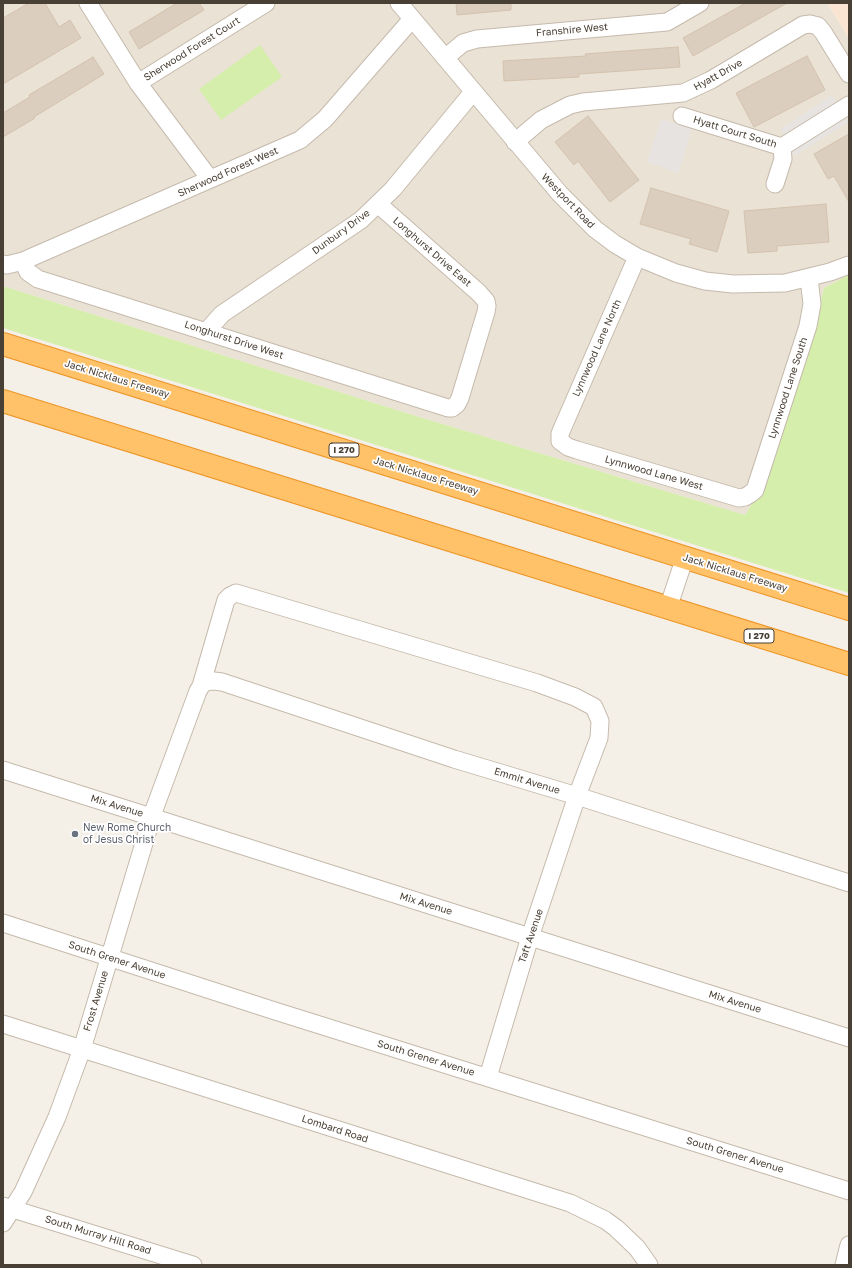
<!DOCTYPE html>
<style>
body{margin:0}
#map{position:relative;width:852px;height:1268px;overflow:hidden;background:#f5f0e7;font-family:"Golos Text",sans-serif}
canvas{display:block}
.frame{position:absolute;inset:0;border:4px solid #494035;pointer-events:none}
</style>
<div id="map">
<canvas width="852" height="1268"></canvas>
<div class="frame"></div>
</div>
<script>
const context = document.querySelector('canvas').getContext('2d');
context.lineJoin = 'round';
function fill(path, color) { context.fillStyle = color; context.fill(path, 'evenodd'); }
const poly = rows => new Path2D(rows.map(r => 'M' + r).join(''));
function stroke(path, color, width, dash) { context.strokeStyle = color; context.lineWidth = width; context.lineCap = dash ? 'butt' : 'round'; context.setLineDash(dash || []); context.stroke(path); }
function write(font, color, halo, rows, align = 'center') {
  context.font = font + ' "Golos Text",sans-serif'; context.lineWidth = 3.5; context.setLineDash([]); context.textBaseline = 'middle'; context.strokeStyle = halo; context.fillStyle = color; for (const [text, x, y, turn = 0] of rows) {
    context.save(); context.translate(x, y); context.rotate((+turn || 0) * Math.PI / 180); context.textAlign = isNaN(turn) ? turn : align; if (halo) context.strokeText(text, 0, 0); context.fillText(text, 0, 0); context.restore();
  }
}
const residential = poly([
 [3,3,827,3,849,38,849,275,824,288,816,320,757,495,745,515,406,413,3,286]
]);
const commercial = poly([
 [827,3,849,3,849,38]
]);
const green = poly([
 [260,45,282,77,221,120,199,89],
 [849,275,849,593,3,328,3,286,406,413,745,515,757,495,816,320,824,288]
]);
const parking = poly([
 [832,95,849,122,794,156,781,129],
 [661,119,692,129,678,174,647,161]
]);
const building = poly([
 [29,3,45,3,59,27,70,20,81,38,3,84,3,18,29,3],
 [177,3,199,3,204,10,139,49,129,32,177,3],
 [456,3,511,3,511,10,457,15,456,3],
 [746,3,787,3,693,56,683,38,746,3],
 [678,47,680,67,579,74,579,77,504,81,503,61,586,56,585,54,678,47],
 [807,56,825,90,754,127,736,93,807,56],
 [93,57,104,74,34,117,35,118,3,137,3,113,30,97,29,95,93,57],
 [588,116,639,180,610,202,578,161,574,165,555,142,588,116],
 [849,134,849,202,834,176,828,179,814,154,849,134],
 [651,188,729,211,717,252,689,244,691,239,640,224,651,188],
 [826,204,829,242,777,246,777,251,748,253,744,211,826,204]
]);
const minor = poly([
 [88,3,138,83,210,179],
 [399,3,560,194,595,229,615,244,637,257,676,273,705,281,733,284,785,283,830,272,849,265],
 [445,58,463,43,477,39,667,22,700,3],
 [138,83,266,3],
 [682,116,782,147,849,105],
 [515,142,541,120,570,105,583,102,683,93,711,80,803,25,810,24,818,26,823,32,849,74],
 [775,184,783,159,782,147],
 [637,257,562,429,560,434,560,441,568,447,577,450,739,498,745,497,750,494,755,490,808,326,812,304,809,278],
 [23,261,28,272,38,279,448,408,452,408,457,404,460,398,486,312,487,306,486,301,479,293,378,204],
 [3,264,7,265,23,261,300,140,325,119,412,19],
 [206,332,222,314,361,220,393,189,473,92],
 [668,608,685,557],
 [201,686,226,600,230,596,236,593,537,683,575,697,594,707,600,721,599,738,577,796,530,937,488,1077],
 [3,770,849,1038],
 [3,923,275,1011,849,1191],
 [3,1024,570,1203,605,1220,616,1228,637,1248,649,1265],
 [3,1206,193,1265],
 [3,1223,23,1192,57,1117,82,1049,154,810,198,691,201,686,205,682,214,681,222,682,454,759,577,796,849,883],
 [844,1265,849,1245]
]);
const highway = poly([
 [3,344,849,609],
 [3,401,849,664]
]);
const markers = [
 [75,834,4,"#6b7280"]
];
const shields = [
 [344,450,30],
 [759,636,30]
];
const shieldNames = [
 ["I 270",344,450],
 ["I 270",759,636]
];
const streetNames = [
 ["Franshire West",572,30,-5],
 ["Sherwood Forest Court",192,49,-32],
 ["Hyatt Drive",718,75,-29],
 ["Hyatt Court South",735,132,17],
 ["Sherwood Forest West",228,172,-24],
 ["Westport Road",568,201,46],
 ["Dunbury Drive",341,232,-36],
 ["Longhurst Drive East",432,252,41],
 ["Longhurst Drive West",234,340,18],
 ["Lynnwood Lane North",597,348,-66],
 ["Jack Nicklaus Freeway",117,379,17],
 ["Lynnwood Lane South",788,388,-72],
 ["Lynnwood Lane West",654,473,16],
 ["Jack Nicklaus Freeway",426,476,17],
 ["Jack Nicklaus Freeway",735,573,17],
 ["Emmit Avenue",527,781,17],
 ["Mix Avenue",117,806,17],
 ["Mix Avenue",426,904,17],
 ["Taft Avenue",531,936,-71],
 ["South Grener Avenue",117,960,18],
 ["Frost Avenue",96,1001,-73],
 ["Mix Avenue",735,1002,17],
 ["South Grener Avenue",426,1058,17],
 ["Lombard Road",335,1129,18],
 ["South Grener Avenue",735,1155,17],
 ["South Murray Hill Road",98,1235,17]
];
const worshipNames = [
 ["New Rome Church",83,828],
 ["of Jesus Christ",83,840]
];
fill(residential, '#eae2d5');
fill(commercial, '#f9e5d1');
fill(green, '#d5eeac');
fill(parking, '#e6e3e0');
fill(building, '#dbcebe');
stroke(building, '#d4c2ae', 1);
stroke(minor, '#c5baac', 19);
stroke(highway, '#ed9629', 24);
stroke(minor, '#fff', 17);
stroke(highway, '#ffc269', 22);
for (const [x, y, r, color] of markers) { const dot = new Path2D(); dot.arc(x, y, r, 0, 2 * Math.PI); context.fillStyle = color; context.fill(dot); stroke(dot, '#fff', 1.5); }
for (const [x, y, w] of shields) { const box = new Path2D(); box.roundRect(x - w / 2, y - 7, w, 14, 3); context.fillStyle = '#fff'; context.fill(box); stroke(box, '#494035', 1); }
write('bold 9px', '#494035', null, shieldNames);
write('10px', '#494035', '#fff', streetNames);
write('10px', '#5b616d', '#fff', worshipNames, 'left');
</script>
